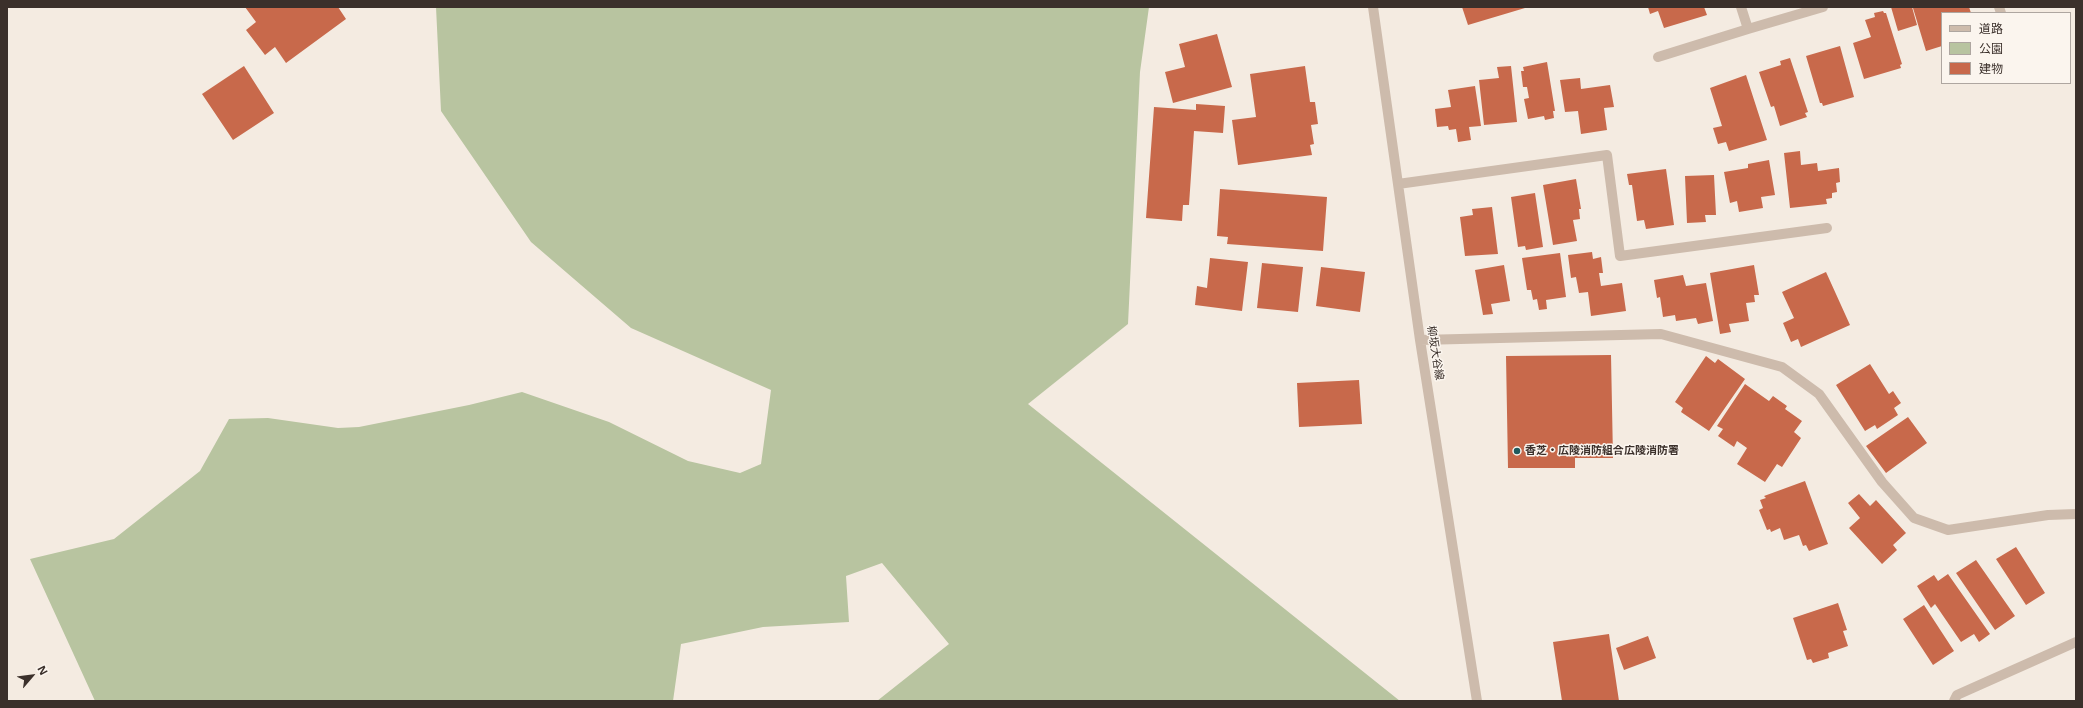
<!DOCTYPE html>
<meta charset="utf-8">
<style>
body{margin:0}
#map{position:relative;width:2083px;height:708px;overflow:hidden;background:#f4ebe1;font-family:"Noto Sans","Noto Sans JP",sans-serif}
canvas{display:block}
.frame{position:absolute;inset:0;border:8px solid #3b302b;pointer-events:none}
.legend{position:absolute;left:1941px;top:12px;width:130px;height:72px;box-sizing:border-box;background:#fbf5ee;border:1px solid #aea6a0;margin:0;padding:5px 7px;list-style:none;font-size:12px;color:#3b302b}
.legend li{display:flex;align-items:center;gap:8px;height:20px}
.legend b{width:20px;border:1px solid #aea6a0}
.north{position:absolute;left:12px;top:656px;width:40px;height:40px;-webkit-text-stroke:3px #fbf5ee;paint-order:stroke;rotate:62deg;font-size:11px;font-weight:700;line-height:16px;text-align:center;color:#3b302b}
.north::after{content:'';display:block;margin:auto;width:14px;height:18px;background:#3b302b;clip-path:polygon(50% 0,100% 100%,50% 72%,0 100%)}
</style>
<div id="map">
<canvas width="2083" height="708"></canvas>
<div class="frame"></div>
<ul class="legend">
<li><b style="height:5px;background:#cdbbac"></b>道路</li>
<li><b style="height:11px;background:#b8c4a0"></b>公園</li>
<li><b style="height:11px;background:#c8694b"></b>建物</li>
</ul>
<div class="north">N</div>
</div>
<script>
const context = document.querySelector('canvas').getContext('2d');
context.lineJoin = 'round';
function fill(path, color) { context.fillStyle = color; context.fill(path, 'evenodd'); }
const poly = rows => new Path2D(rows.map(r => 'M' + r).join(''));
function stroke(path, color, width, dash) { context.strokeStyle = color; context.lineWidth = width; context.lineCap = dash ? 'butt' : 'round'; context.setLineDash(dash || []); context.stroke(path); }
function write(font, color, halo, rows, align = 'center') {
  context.font = font + ' "Noto Sans","Noto Sans JP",sans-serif'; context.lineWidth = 3; context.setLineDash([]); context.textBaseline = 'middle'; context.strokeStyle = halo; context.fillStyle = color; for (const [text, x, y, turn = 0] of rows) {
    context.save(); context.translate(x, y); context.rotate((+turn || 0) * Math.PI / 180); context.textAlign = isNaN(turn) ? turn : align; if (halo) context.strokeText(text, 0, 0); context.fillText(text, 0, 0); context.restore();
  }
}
const green = poly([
 [436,7,1149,7,1140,72,1128,324,1028,404,1400,701,877,701,949,644,882,563,846,576,849,622,763,627,681,644,673,701,95,701,30,559,114,539,200,471,229,419,268,418,338,428,359,427,469,405,522,392,609,422,688,461,740,473,761,464,771,390,631,328,531,242,441,111]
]);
const building = poly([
 [245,7,338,7,346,19,286,63,275,47,265,55,246,30,256,22],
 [1462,7,1525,7,1525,8,1468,25],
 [1648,7,1704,7,1707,15,1664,28,1658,11,1650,14],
 [1891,7,1912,7,1917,25,1898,31],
 [1969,7,1971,13,1942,13,1942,46,1926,51,1913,8],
 [1883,11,1884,13,1886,13,1902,64,1900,65,1901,68,1864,79,1853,43,1871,37,1865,20,1875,17,1874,13],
 [1217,34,1232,87,1173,103,1165,72,1185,67,1179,44],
 [1840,46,1854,97,1823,106,1822,103,1820,103,1806,56],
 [1790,58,1808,112,1805,113,1807,117,1780,126,1774,106,1771,107,1759,72,1781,65,1780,61],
 [1547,62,1555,111,1553,111,1554,118,1545,120,1544,116,1528,119,1524,99,1529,98,1527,87,1523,87,1521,71,1524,71,1523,67],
 [244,66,274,113,233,140,202,94],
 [1305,66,1310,102,1315,102,1318,124,1311,125,1314,144,1310,145,1312,155,1238,165,1232,120,1256,117,1250,74],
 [1511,66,1517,122,1484,125,1479,80,1499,78,1497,67],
 [1746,75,1767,140,1729,151,1726,142,1718,144,1713,128,1722,126,1710,88],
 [1580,78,1581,89,1610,85,1614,107,1604,108,1607,130,1581,134,1578,111,1565,112,1560,80],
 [1475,86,1481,126,1469,127,1471,140,1458,142,1456,129,1449,130,1448,126,1437,127,1435,109,1451,107,1448,90],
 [1196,104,1225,106,1223,133,1194,131,1189,205,1183,205,1182,221,1146,218,1154,107,1196,110],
 [1800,151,1801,165,1817,163,1818,171,1839,168,1840,182,1836,183,1837,192,1832,193,1832,198,1826,199,1827,204,1790,208,1784,153],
 [1769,160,1775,195,1761,197,1763,208,1739,212,1737,201,1730,203,1724,172,1748,168,1748,164],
 [1666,169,1674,225,1646,229,1644,220,1637,221,1632,185,1629,185,1627,174],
 [1714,175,1716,215,1705,215,1706,222,1687,223,1685,176],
 [1576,179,1581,209,1579,209,1580,219,1573,220,1577,241,1553,245,1543,185],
 [1220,189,1327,197,1323,251,1227,244,1228,237,1217,236],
 [1535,193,1543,247,1526,250,1525,246,1518,247,1511,197],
 [1492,207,1498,254,1465,256,1460,217,1473,215,1472,209],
 [1592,252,1593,259,1601,257,1603,273,1599,273,1601,286,1622,283,1626,311,1591,316,1588,292,1579,293,1576,277,1571,278,1568,255],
 [1560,253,1566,297,1546,300,1547,309,1539,310,1537,299,1533,300,1531,290,1527,290,1522,258],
 [1210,258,1248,262,1242,311,1195,305,1197,286,1207,288],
 [1262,263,1303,267,1298,312,1257,308],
 [1504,265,1510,301,1491,304,1493,314,1483,315,1475,270],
 [1754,265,1759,295,1754,295,1755,302,1746,303,1749,321,1729,324,1731,332,1720,334,1710,273],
 [1321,267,1365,272,1360,312,1316,306],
 [1826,272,1850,325,1801,347,1798,339,1791,342,1783,323,1794,318,1782,292],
 [1683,275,1686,286,1706,283,1713,321,1698,324,1696,318,1676,321,1675,315,1663,317,1660,297,1657,298,1654,280],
 [1611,355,1613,458,1575,458,1575,468,1508,468,1506,356],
 [1706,356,1715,363,1718,359,1745,379,1709,431,1681,412,1683,408,1675,402],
 [1870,364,1889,394,1893,391,1901,403,1894,408,1898,415,1877,429,1875,425,1865,431,1836,385],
 [1359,380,1362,424,1299,427,1297,383],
 [1745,384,1769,401,1773,396,1787,406,1785,409,1802,421,1794,432,1801,438,1782,467,1777,464,1765,482,1737,464,1747,448,1737,441,1734,447,1718,436,1723,429,1717,426],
 [1908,417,1927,443,1886,473,1866,446],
 [1805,481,1828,544,1809,551,1806,545,1803,546,1799,535,1784,540,1780,528,1771,532,1770,529,1767,530,1759,510,1763,508,1760,500,1766,498,1764,496],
 [1859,494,1870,506,1876,500,1906,533,1893,545,1897,550,1882,564,1849,528,1860,518,1848,503],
 [2016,547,2045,593,2026,605,1996,559],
 [1976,560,2015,616,1995,630,1956,573],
 [1948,574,1990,634,1979,642,1974,634,1961,642,1935,604,1931,608,1917,586,1934,575,1938,581],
 [1838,603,1847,630,1843,631,1848,646,1828,653,1829,658,1813,663,1811,659,1807,660,1793,618],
 [1924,605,1954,651,1933,665,1903,619],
 [1609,634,1619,701,1562,701,1553,642],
 [1648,636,1656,658,1624,670,1616,648]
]);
const minor = poly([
 [1373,7,1420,340,1477,701],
 [1741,7,1748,29,1823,7],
 [1999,7,2001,13],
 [1658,57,1748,29],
 [1398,184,1607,155,1620,256,1827,228],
 [1420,340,1661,334,1782,367,1819,394,1882,482,1914,518,1948,530,2048,515,2076,514],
 [1954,701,1957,695,2076,642]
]);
const markers = [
 [1517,451,4,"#1f5a5e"]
];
const streetNames = [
 ["柳坂大谷線",1435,353,81]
];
const poiNames = [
 ["香芝・広陵消防組合広陵消防署",1525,451]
];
fill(green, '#b8c4a0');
fill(building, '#c8694b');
stroke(minor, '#cdbbac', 10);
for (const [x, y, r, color] of markers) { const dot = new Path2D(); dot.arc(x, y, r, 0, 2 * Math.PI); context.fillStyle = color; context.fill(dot); stroke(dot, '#fbf5ee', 1.5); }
write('11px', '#3b302b', '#fbf5ee', streetNames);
write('bold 11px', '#3b302b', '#fbf5ee', poiNames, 'left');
</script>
